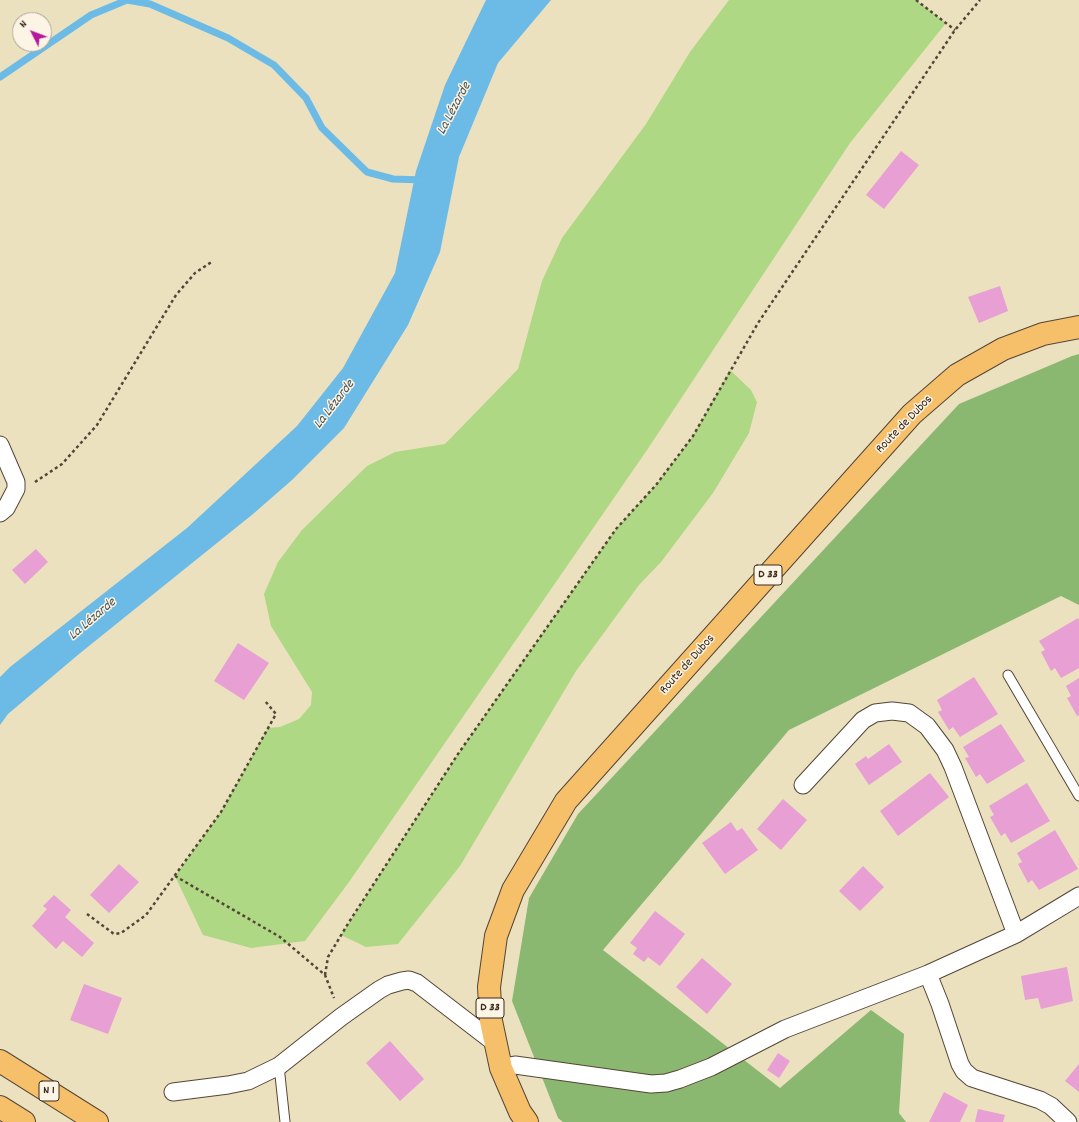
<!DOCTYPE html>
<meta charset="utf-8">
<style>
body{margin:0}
#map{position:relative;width:1079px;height:1122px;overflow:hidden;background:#ebe1bf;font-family:Dekko,sans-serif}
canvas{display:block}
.north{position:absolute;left:12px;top:12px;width:40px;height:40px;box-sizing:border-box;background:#fcf5e5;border:1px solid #afa495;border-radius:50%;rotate:312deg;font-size:11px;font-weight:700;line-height:16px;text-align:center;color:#3b2a1e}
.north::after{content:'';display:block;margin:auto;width:14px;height:18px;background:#b5179e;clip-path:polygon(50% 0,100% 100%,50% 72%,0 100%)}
</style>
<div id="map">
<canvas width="1079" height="1122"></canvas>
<div class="north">N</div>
</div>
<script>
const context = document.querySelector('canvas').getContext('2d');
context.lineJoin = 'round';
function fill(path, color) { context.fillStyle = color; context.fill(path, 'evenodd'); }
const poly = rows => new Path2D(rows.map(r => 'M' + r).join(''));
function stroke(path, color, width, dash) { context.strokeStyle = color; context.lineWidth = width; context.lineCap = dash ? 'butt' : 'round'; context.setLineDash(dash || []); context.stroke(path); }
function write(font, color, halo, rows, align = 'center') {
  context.font = font + ' Dekko,sans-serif'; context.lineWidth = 3; context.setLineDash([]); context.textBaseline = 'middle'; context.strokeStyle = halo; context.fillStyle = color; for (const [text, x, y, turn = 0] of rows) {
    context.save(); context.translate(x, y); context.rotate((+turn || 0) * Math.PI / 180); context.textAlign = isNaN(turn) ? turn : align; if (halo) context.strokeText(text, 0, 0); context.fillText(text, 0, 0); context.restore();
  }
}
const green = poly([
 [729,0,916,0,946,23,850,143,647,450,349,882,305,941,251,948,203,935,175,876,221,812,268,728,280,727,299,719,311,705,312,692,271,626,264,594,278,562,302,530,367,466,395,452,445,444,518,369,542,281,562,238,646,124,690,52],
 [730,370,751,390,757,402,749,433,713,493,661,562,639,585,576,671,460,866,398,944,366,947,341,935,458,754,616,529,656,485,693,436]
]);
const forest = poly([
 [1079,354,1079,605,1061,596,789,730,603,950,780,1088,871,1010,904,1034,899,1113,906,1122,563,1122,558,1118,512,1001,529,898,578,814,959,404,1072,356]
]);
const water = poly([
 [486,0,551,0,498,63,459,157,440,252,408,325,344,428,292,480,253,514,79,654,8,714,0,725,0,677,10,667,187,528,297,426,343,368,395,273,416,171,445,85]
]);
const stream = poly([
 [127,0,150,4,228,38,274,65,306,98,322,128,367,172,393,179,423,180],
 [0,77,91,15,127,0]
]);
const building = poly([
 [44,20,51,30,44,34],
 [901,151,919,165,884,209,866,195],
 [1000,286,1008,311,979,323,968,297],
 [36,549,48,562,25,584,12,570],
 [1078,618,1079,620,1079,668,1061,678,1055,668,1051,671,1041,652,1045,650,1039,641],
 [238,643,269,663,244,700,214,681],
 [974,677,998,714,960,737,953,727,949,730,938,712,942,710,937,700],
 [1079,678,1079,715,1077,716,1067,698,1071,696,1066,686],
 [1001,724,1025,761,987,784,980,774,976,777,965,758,969,757,963,747],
 [889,744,902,762,869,785,855,764,866,756,868,759],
 [930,773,949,797,898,836,880,811],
 [1027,783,1050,821,1011,843,1005,833,1001,836,990,817,994,815,989,806],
 [783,799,807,820,781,850,757,829],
 [731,822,737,831,742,828,758,850,725,874,702,843],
 [1055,830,1078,869,1039,890,1032,880,1028,883,1018,864,1022,862,1017,853],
 [119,864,139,882,109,913,90,895],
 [863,866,884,887,860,911,839,891],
 [54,895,71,910,65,917,94,943,82,957,63,941,56,949,32,926,47,909,43,906],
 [655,911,685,934,660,966,648,957,644,962,633,954,637,948,630,943],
 [702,958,732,984,707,1014,676,987],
 [1067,967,1073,1001,1041,1009,1038,998,1025,1000,1021,976],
 [84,984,122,998,108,1034,70,1020],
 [390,1041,424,1079,400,1101,366,1063],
 [778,1053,790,1061,779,1078,767,1070],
 [1079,1064,1079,1092,1065,1081],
 [944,1092,968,1105,960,1122,929,1122],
 [978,1109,1005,1115,1003,1122,975,1122]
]);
const path = poly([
 [916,0,955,30],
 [35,482,62,464,97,425,176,295,195,273,213,261],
 [175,876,280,937,325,975,334,998],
 [87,914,114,934,121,933,146,915,221,812,276,714,265,701],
 [325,975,328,957,349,922,458,754,616,529,656,485,693,436,758,323,955,30,980,0]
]);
const lane = poly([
 [1008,675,1079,796],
 [279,1066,285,1122]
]);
const street = poly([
 [0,445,16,482,16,489,6,508,0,513],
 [803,785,863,720,875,713,892,711,909,713,927,726,945,750,953,767,1016,934],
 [928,974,940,1004,960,1064,964,1071,972,1078,1040,1100,1051,1106,1068,1122],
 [501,1068,515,1065,651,1084,666,1083,680,1079,711,1067,785,1029,928,974,1016,934,1079,896],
 [173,1092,228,1085,248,1081,279,1066,341,1017,379,990,388,985,402,981,409,980,417,983,495,1043]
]);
const primary = poly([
 [527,1122,520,1112,501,1068,491,1021,489,987,496,936,513,890,566,801,912,414,957,375,1003,349,1043,334,1079,327]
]);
const highway = poly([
 [0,1061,97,1122],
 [0,1107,24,1122]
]);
const shields = [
 [768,575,28],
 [490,1008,28],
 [49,1091,20]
];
const shieldNames = [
 ["D 33",768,575],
 ["D 33",490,1008],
 ["N 1",49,1091]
];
const streetNames = [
 ["Route de Dubos",905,425,-46],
 ["Route de Dubos",688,665,-48]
];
const waterNames = [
 ["La Lézarde",455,109,-62],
 ["La Lézarde",335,405,-52],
 ["La Lézarde",93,620,-40]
];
fill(green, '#aed883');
fill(forest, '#8ab871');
fill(water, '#6cbae6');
stroke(stream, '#6cbae6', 7);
fill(building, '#e79fd4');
stroke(lane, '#554536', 11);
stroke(street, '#554536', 19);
stroke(primary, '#554536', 24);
stroke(highway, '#554536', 24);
stroke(path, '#554536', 2.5, [3, 3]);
stroke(lane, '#fff', 9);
stroke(street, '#fff', 17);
stroke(primary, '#f6c06b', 22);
stroke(highway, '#f6c06b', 22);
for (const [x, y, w] of shields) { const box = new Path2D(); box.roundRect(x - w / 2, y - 10, w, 20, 3); context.fillStyle = '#fcf5e5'; context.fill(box); stroke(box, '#3b2a1e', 1); }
write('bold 12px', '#3b2a1e', null, shieldNames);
write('13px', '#3b2a1e', '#fcf5e5', streetNames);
write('italic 14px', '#4a555a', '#fcf5e5', waterNames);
</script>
